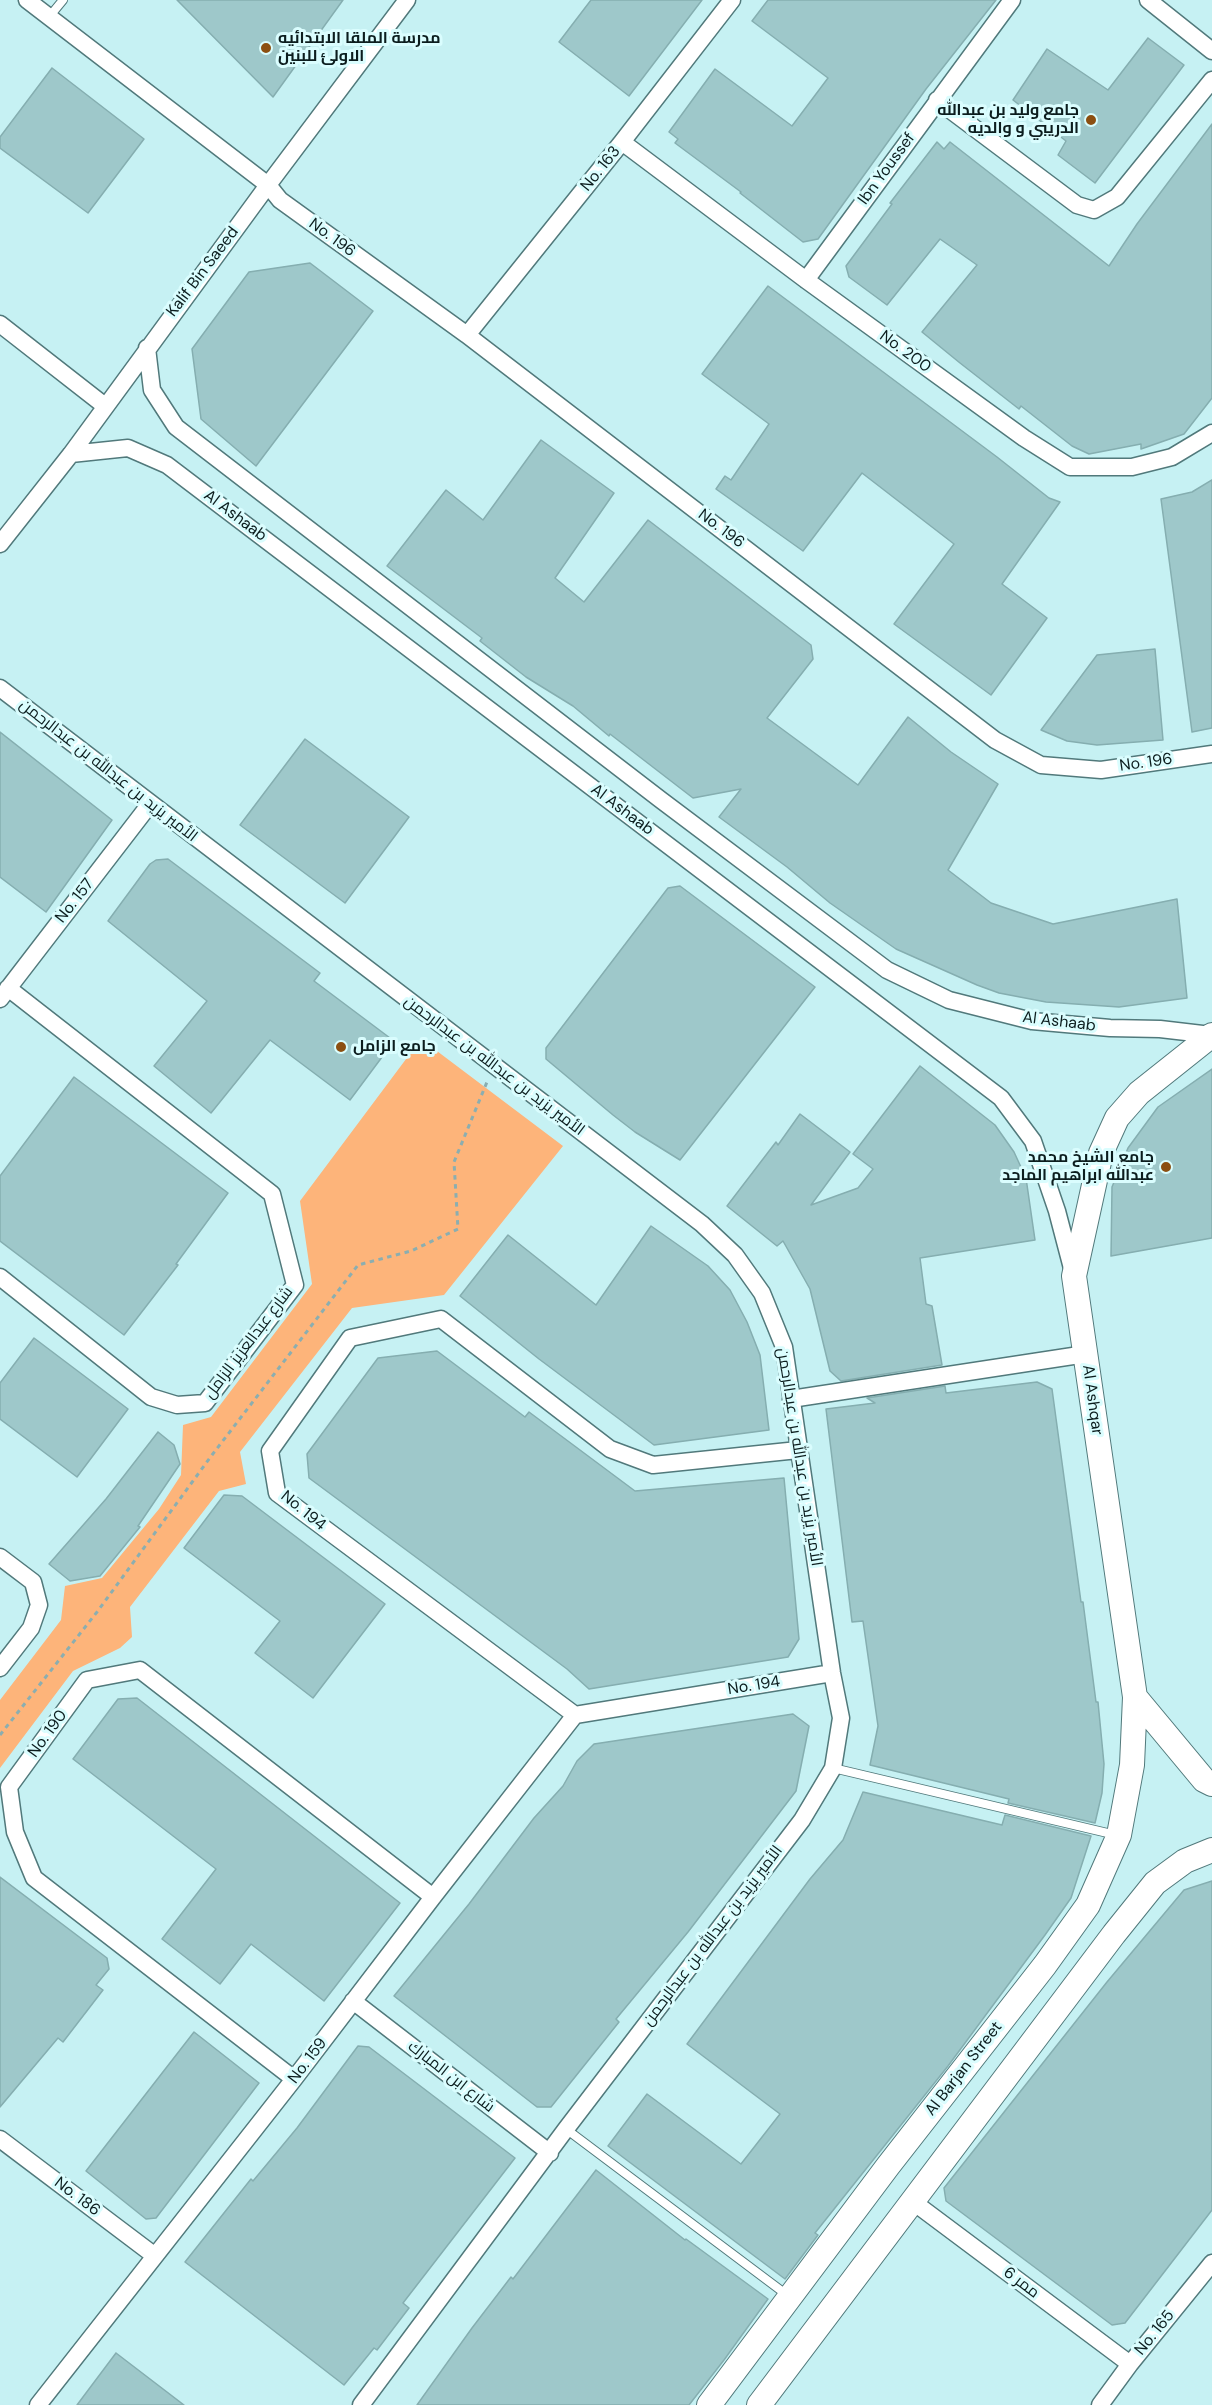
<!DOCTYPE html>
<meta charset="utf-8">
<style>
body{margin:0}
canvas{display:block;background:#c6f1f3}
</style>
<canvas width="1212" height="2405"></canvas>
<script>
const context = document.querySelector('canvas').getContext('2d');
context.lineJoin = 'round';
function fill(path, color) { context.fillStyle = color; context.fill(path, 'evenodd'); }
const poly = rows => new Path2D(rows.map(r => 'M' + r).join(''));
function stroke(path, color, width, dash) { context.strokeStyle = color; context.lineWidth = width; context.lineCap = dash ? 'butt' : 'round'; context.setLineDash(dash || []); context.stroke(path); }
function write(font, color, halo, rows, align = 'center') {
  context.font = font + ' "DM Sans",Cairo,sans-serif'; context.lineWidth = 6; context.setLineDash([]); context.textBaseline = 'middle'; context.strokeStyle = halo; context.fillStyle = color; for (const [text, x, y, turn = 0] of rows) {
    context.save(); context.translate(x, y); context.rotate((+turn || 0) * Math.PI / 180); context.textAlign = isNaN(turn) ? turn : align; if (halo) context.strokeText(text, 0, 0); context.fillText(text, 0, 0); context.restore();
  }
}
const green = poly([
 [421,1039,563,1146,444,1295,352,1308,240,1452,246,1484,219,1491,130,1607,132,1637,120,1648,73,1671,0,1768,0,1700,61,1620,65,1586,102,1578,159,1509,181,1475,183,1425,211,1417,312,1284,300,1201]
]);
const building = poly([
 [177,0,343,0,273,97,177,0],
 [591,0,702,0,629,96,559,42,591,0],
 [768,0,996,0,926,89,818,239,803,242,740,193,741,192,675,143,678,139,669,132,715,69,792,126,828,78,752,21,768,0],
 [1148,38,1184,65,1095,183,1058,155,1066,141,1013,100,1047,49,1108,90,1148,38],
 [52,68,144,139,88,213,0,148,0,137,52,68],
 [1212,124,1212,398,1184,434,1141,449,1141,444,1089,454,1072,446,1021,406,1019,409,960,363,922,332,977,265,940,239,887,305,849,277,846,266,892,204,890,203,937,142,944,149,950,142,1109,266,1137,224,1212,124],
 [310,263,373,311,256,466,201,419,192,349,249,272,310,263],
 [768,286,997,457,1049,498,1060,502,1002,584,1047,618,991,695,894,624,954,544,862,473,803,551,716,489,725,476,731,480,769,424,702,374,768,286],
 [541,440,614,493,555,578,584,602,648,520,811,645,813,659,767,718,858,785,908,717,951,752,998,784,948,870,991,903,1053,924,1177,899,1187,998,1119,1007,1046,1002,999,993,977,985,896,949,830,903,787,867,719,817,741,789,693,798,610,734,609,736,573,706,526,677,480,641,482,638,387,566,446,490,483,520,541,440],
 [1212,480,1212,728,1192,732,1161,499,1192,492,1212,480],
 [1155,649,1163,740,1097,745,1067,741,1041,730,1097,655,1155,649],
 [0,732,112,820,46,912,0,877,0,732],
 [305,739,409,817,345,903,240,825,305,739],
 [168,859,320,973,314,981,394,1041,350,1100,270,1040,211,1113,154,1066,207,1001,108,921,150,864,156,860,168,859],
 [680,886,815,987,680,1160,635,1132,613,1115,546,1059,546,1048,668,888,680,886],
 [920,1066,995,1125,1014,1152,1026,1178,1035,1240,920,1258,926,1304,932,1306,942,1365,841,1381,830,1371,810,1289,783,1241,777,1246,727,1206,776,1142,778,1145,800,1114,850,1152,811,1205,858,1188,873,1169,853,1154,920,1066],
 [1212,1069,1212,1238,1111,1256,1112,1187,1128,1148,1158,1107,1212,1069],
 [74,1077,228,1193,176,1264,178,1265,124,1335,0,1241,0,1176,74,1077],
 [651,1226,708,1266,730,1290,747,1322,760,1355,769,1430,654,1445,539,1359,460,1296,508,1235,596,1305,651,1226],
 [34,1338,128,1409,77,1477,0,1419,0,1383,34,1338],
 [437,1351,525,1417,529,1412,635,1491,784,1478,799,1639,788,1657,589,1689,567,1669,309,1478,307,1454,378,1358,437,1351],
 [1037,1382,1052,1389,1081,1602,1083,1602,1096,1702,1098,1702,1104,1764,1102,1793,1095,1823,1008,1803,1009,1799,870,1765,878,1726,863,1621,852,1622,826,1409,875,1403,867,1398,945,1386,946,1393,1037,1382],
 [158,1432,174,1445,180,1464,138,1526,140,1527,100,1576,70,1581,49,1564,106,1499,158,1432],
 [224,1495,242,1496,385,1604,313,1698,255,1653,280,1621,184,1548,224,1495],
 [137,1698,400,1903,324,2001,251,1944,220,1984,162,1939,216,1869,73,1759,118,1699,137,1698],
 [793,1714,809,1726,796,1791,688,1932,616,2019,619,2022,551,2107,537,2107,394,1996,469,1904,534,1818,563,1786,577,1761,594,1744,793,1714],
 [863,1792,1002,1825,1005,1815,1091,1836,1071,1898,1045,1935,948,2066,815,2233,818,2235,785,2279,608,2146,647,2094,741,2164,780,2114,687,2044,810,1879,843,1840,863,1792],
 [0,1877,107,1958,109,1969,96,1985,103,1990,63,2042,58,2038,0,2107,0,1877],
 [1212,1881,1212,2210,1125,2323,1112,2325,946,2201,944,2188,1107,1982,1184,1890,1212,1881],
 [194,2032,259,2083,156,2218,146,2219,86,2171,194,2032],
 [358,2046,369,2047,515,2158,403,2303,409,2308,377,2350,374,2348,344,2385,185,2262,251,2179,253,2181,297,2128,358,2046],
 [596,2170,685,2240,686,2239,768,2299,724,2360,689,2405,417,2405,472,2328,511,2277,513,2279,596,2170],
 [116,2353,184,2405,77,2405,116,2353]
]);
const path = poly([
 [0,1735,97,1612,212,1455,358,1265,411,1251,458,1229,454,1162,487,1082]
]);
const lane = poly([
 [49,17,63,0],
 [833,1768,1116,1835],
 [566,2129,787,2295]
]);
const street = poly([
 [27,0,268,185,280,200,467,335,995,740,1041,765,1101,770,1212,754],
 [1148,0,1212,51],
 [937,100,1077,205,1094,210,1117,197,1212,80],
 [622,142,806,280,1024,438,1070,467,1132,467,1172,457,1212,433],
 [806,280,1012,0],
 [0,324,105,406],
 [467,335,622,142,732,0],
 [147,348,152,390,176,427,661,800,887,970,949,1000,1032,1021,1110,1028,1160,1029,1212,1035],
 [71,454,128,448,167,465,1001,1098,1033,1141,1057,1211,1073,1272],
 [0,544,71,454,268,185,407,0],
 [0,688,702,1224,735,1255,762,1293,784,1347,832,1673,841,1718,833,1768,802,1820,566,2129,361,2405],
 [0,999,150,804],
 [0,1277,151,1397,177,1405,205,1403,295,1285,272,1194,8,988],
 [791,1399,1086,1354],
 [798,1450,653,1465,610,1449,441,1319,350,1338,270,1451,277,1493,575,1715,832,1673],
 [0,1557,33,1582,39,1605,31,1628,0,1668],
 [353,2001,550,2153],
 [294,2079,34,1878,15,1832,9,1787,87,1680,140,1670,433,1897],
 [0,2139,155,2256],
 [912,2201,1130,2364],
 [38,2405,294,2079,433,1897,575,1715],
 [1100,2405,1130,2364,1212,2263]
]);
const secondary = poly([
 [1212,1035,1139,1093,1117,1118,1101,1153,1074,1276,1135,1697,1204,1780,1212,1784],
 [709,2405,888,2166,1045,1965,1088,1905,1119,1835,1132,1765,1135,1697],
 [759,2405,1114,1934,1155,1883,1185,1861,1212,1850]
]);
const markers = [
 [266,48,6,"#8c4f11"],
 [1091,120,6,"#8c4f11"],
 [341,1047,6,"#8c4f11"],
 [1166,1167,6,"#8c4f11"]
];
const poiNames = [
 ["مدرسة الملقا الابتدائيه",278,39],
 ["الاولئ للبنين",278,57],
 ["جامع وليد بن عبدالله",1079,111,"right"],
 ["الدريبي و والديه",1079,129,"right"],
 ["جامع الزامل",353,1047],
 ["جامع الشيخ محمد",1154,1158,"right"],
 ["عبدالله ابراهيم الماجد",1154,1176,"right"]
];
const streetNames = [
 ["No. 163",601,169,-51],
 ["Ibn Youssef",887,169,-54],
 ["No. 196",332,238,36],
 ["Kalif Bin Saeed",203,272,-53],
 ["No. 200",905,352,36],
 ["Al Ashaab",235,516,37],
 ["No. 196",721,529,37],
 ["No. 196",1146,763,-8],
 ["الأمير يزيد بن عبدالله بن عبدالرحمن",108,771,38],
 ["Al Ashaab",622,810,37],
 ["No. 157",75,901,-52],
 ["Al Ashaab",1059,1022,7],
 ["الأمير يزيد بن عبدالله بن عبدالرحمن",494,1066,37],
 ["شارع عبدالعزيز الزامل",249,1343,-53],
 ["Al Ashqar",1092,1400,82],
 ["الأمير يزيد بن عبدالله بن عبدالرحمن",799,1457,81],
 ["No. 194",303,1511,39],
 ["No. 194",754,1686,-9],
 ["No. 190",48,1734,-54],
 ["الأمير يزيد بن عبدالله بن عبدالرحمن",713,1936,-53],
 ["No. 159",308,2061,-53],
 ["Al Barjan Street",964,2069,-52],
 ["شارع ابن المبارك",451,2077,38],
 ["No. 186",77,2197,37],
 ["ممر 6",1021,2283,37],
 ["No. 165",1155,2333,-51]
];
fill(green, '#fdb47a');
fill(building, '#9ec8ca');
stroke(building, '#85aeb0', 1.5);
stroke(lane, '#51797b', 10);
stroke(street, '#51797b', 19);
stroke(secondary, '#51797b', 26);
stroke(path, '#8baeb0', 3, [4.5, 4.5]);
stroke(lane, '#fff', 8);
stroke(street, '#fff', 16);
stroke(secondary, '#fff', 24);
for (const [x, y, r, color] of markers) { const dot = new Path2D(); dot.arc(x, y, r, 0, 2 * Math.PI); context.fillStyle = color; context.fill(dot); stroke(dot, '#dafdfe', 2); }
write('bold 16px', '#0c1d1e', '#dafdfe', poiNames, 'left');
write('16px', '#0c1d1e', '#dafdfe', streetNames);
</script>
